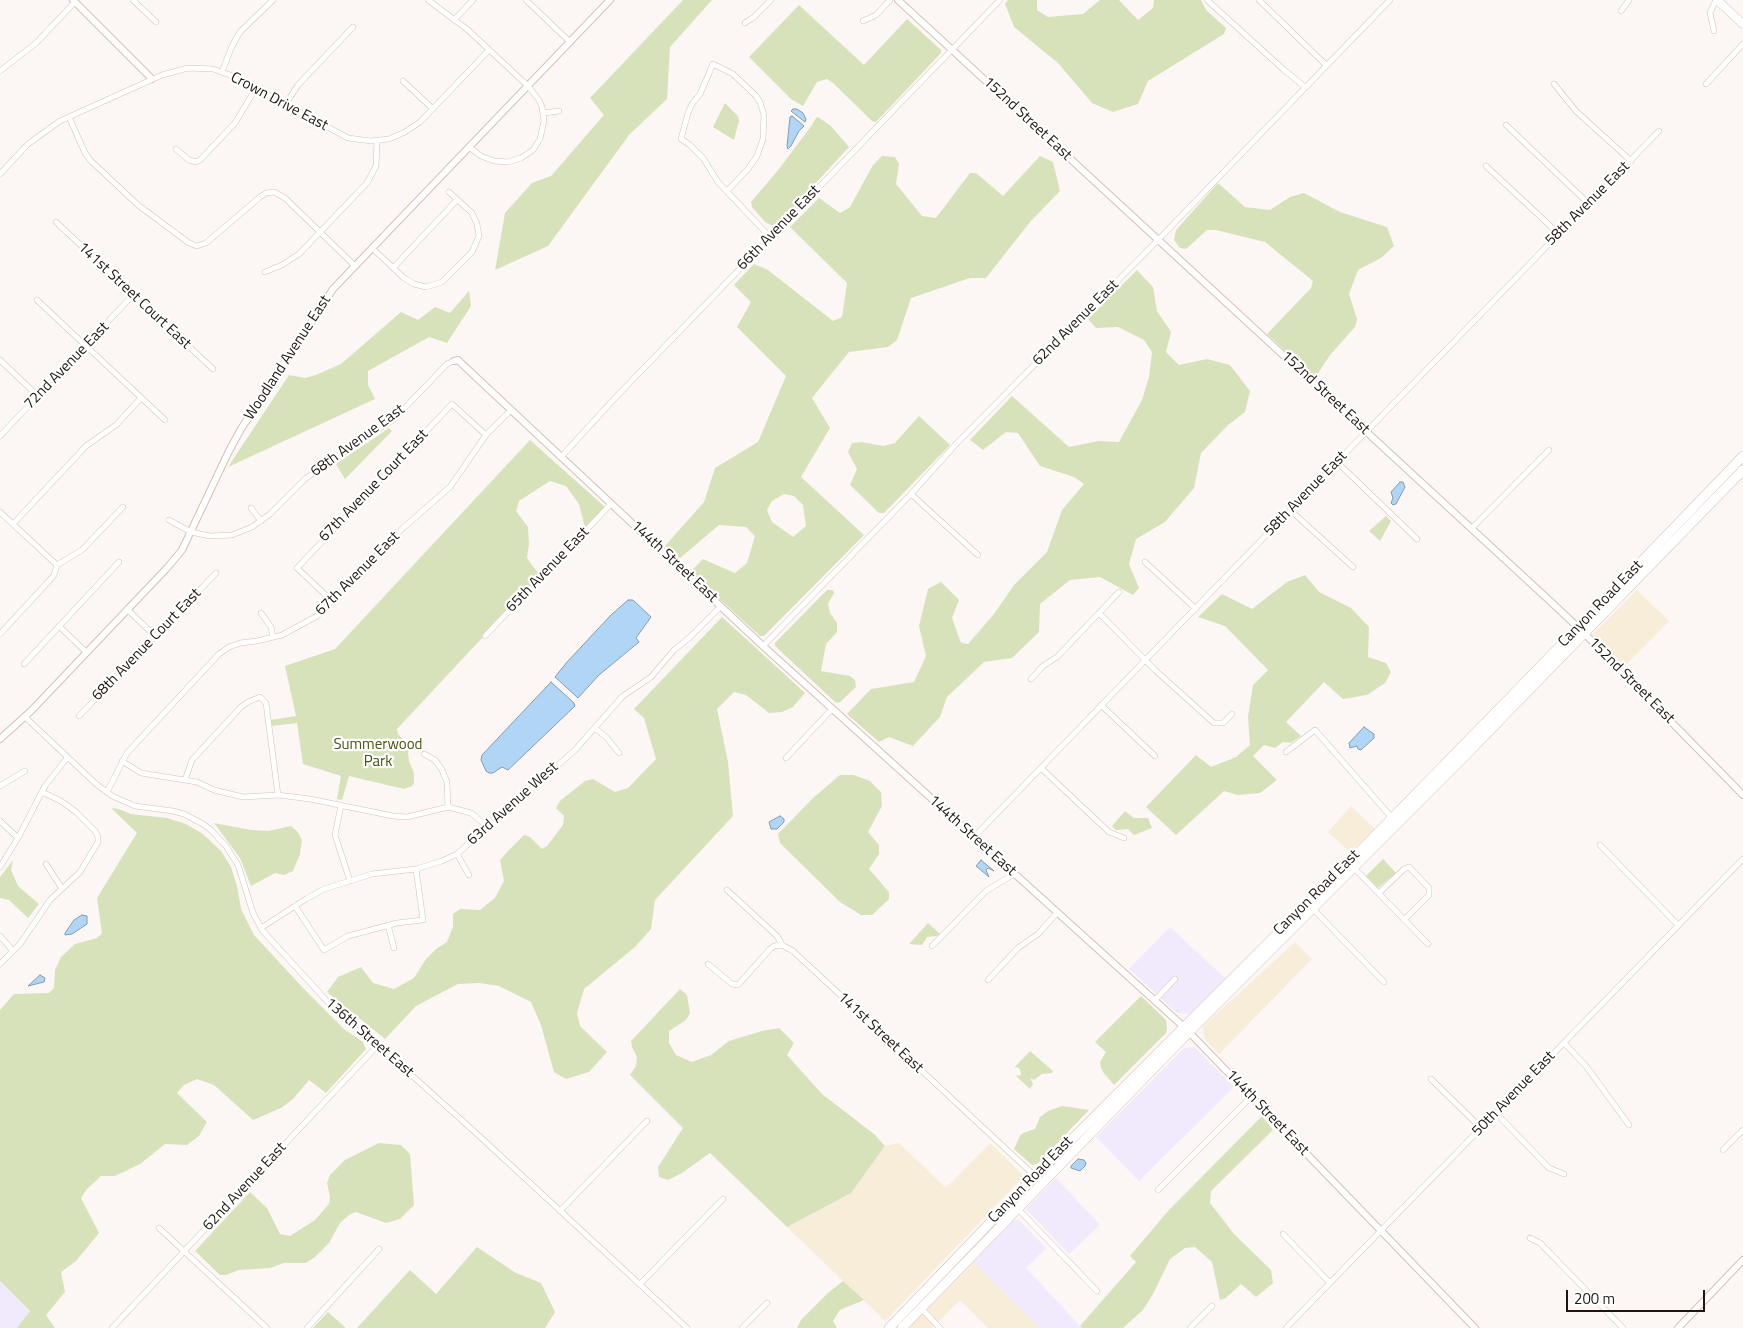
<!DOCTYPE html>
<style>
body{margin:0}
#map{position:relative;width:1743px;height:1328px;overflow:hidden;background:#fcf7f4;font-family:"Titillium Web",sans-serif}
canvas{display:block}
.scale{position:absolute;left:1566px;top:1290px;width:139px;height:22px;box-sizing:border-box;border:2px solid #1f1612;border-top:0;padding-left:6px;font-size:15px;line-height:18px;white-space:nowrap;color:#1f1612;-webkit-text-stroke:4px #fff;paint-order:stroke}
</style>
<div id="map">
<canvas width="1743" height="1328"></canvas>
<div class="scale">200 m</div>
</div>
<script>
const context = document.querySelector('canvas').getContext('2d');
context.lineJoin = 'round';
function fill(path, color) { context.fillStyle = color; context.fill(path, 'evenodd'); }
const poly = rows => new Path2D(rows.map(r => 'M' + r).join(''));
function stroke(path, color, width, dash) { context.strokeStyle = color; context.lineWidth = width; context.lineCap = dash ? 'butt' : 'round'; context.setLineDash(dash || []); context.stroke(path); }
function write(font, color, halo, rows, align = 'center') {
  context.font = font + ' "Titillium Web",sans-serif'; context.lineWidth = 4.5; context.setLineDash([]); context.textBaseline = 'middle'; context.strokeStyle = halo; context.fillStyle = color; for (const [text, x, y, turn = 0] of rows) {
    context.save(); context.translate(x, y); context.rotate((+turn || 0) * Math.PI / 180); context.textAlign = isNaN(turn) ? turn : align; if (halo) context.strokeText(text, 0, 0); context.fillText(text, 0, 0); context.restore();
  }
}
const commercial = poly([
 [1637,590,1669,621,1624,667,1592,635],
 [1351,806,1375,829,1350,852,1328,832],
 [1295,942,1312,959,1219,1054,1204,1038,1203,1026],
 [899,1143,946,1188,990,1143,1024,1176,885,1321,787,1227,851,1193,885,1146],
 [973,1262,1040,1328,988,1328,960,1300,932,1328,908,1328]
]);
const industrial = poly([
 [1170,927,1226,979,1189,1014,1177,1013,1129,969],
 [1194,1047,1234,1087,1139,1181,1096,1137,1184,1048],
 [1056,1178,1100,1225,1069,1254,1026,1209],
 [1014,1220,1020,1221,1046,1248,1026,1268,1082,1328,1040,1328,973,1262],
 [0,1281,30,1311,17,1328,0,1328]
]);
const green = poly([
 [683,0,712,0,670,47,667,99,629,135,548,246,495,270,505,213,532,183,551,176,604,115,590,98],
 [1008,0,1037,0,1037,10,1048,17,1083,14,1100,0,1119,0,1138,20,1153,8,1154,0,1201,0,1206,10,1226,28,1224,34,1148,81,1138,104,1113,112,1092,103,1058,63,1014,27,1005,4],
 [799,5,864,65,907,19,941,50,941,53,876,122,872,121,833,83,827,79,817,82,803,106,791,99,749,57],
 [725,103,738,116,739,121,734,140,713,127],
 [818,117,831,126,849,147,777,225,771,225,765,222,752,207,751,202,779,169,812,125,816,118],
 [882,156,895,157,899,164,896,184,922,216,936,218,970,173,976,173,1003,196,1040,156,1053,162,1060,191,1030,222,986,278,970,278,911,298,897,340,888,347,849,352,812,398,830,428,801,477,864,535,764,636,760,636,690,572,703,559,735,573,747,563,755,536,746,527,719,525,679,559,665,546,704,502,715,468,758,442,786,376,737,327,751,302,734,285,754,264,768,270,833,321,842,317,847,283,790,227,819,198,840,213,850,207,873,165],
 [784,494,794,496,803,505,806,526,793,537,772,522,767,510,772,501],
 [1218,183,1245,207,1270,210,1290,197,1304,193,1340,212,1387,227,1394,246,1381,258,1358,270,1349,294,1357,319,1355,327,1330,355,1315,378,1267,334,1311,288,1313,281,1265,242,1216,230,1207,230,1186,249,1180,248,1174,240,1176,230],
 [1137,270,1153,287,1157,311,1171,332,1166,352,1179,365,1207,359,1230,365,1250,391,1245,412,1227,426,1201,453,1194,488,1165,522,1136,539,1129,564,1139,588,1133,595,1100,577,1070,580,1040,604,1039,632,1012,658,984,662,947,697,940,717,913,746,889,737,879,742,847,714,871,689,914,682,926,656,919,626,928,589,941,582,959,600,952,618,961,643,968,644,994,614,1014,585,1047,552,1062,510,1084,484,1074,477,1040,466,1018,433,1006,432,983,450,970,440,1012,396,1069,447,1098,441,1119,442,1142,400,1149,377,1152,352,1144,340,1118,327,1096,328,1088,319],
 [469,291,471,306,447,343,429,337,368,371,368,385,375,399,228,467,289,375,305,378,316,375,341,364,401,312,418,320,435,307,450,313],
 [919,416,950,445,884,513,879,513,850,485,857,469,848,452,852,443,862,442,883,446,895,443],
 [389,428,392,431,345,479,336,464],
 [530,440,605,507,585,528,579,504,566,486,550,481,519,501,516,511,528,527,529,544,527,558,540,576,397,729,398,734,410,747,408,752,409,761,414,773,414,783,412,786,404,789,349,776,342,800,337,799,341,776,303,764,297,723,272,726,271,720,296,716,285,666,335,649],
 [1386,516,1391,521,1380,541,1369,531],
 [1305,575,1319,592,1351,608,1369,627,1368,657,1386,663,1391,672,1385,683,1367,695,1343,699,1324,682,1286,722,1301,736,1291,743,1283,742,1275,748,1264,745,1253,756,1277,780,1260,793,1238,795,1224,791,1176,835,1146,807,1196,755,1211,767,1236,757,1250,745,1248,717,1253,685,1268,670,1225,626,1198,617,1222,594,1252,609,1287,582],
 [827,590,833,590,834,593,828,604,830,613,837,623,837,632,826,644,821,671,850,676,855,680,856,687,839,703,835,702,775,646,775,643],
 [722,617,805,693,793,707,782,712,769,713,746,695,734,692,717,709,728,762,733,816,655,900,651,929,635,947,584,989,577,1013,580,1026,607,1052,589,1072,566,1079,554,1072,541,1025,531,1002,499,986,480,983,458,984,416,1006,385,1039,327,992,338,977,361,967,373,983,394,989,414,978,426,959,436,949,447,942,453,927,453,914,460,909,480,910,495,898,504,881,500,860,508,851,524,835,530,837,542,849,547,846,563,825,564,816,556,808,560,801,585,781,593,779,615,792,628,788,656,759,644,718,634,709],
 [840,775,854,775,870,781,881,792,882,806,868,832,879,845,879,854,869,869,889,892,889,899,872,915,861,915,840,902,780,843,778,834,813,798],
 [111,808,119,809,131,814,167,818,186,824,203,834,221,851,231,867,237,886,241,909,254,935,304,989,344,1029,363,1042,366,1049,326,1093,309,1080,293,1099,281,1108,253,1120,214,1085,197,1079,184,1085,177,1093,207,1122,199,1136,187,1145,165,1144,140,1164,115,1176,101,1176,86,1190,81,1198,99,1233,76,1261,61,1272,65,1292,46,1315,55,1328,17,1328,30,1311,0,1281,0,1010,14,994,49,993,54,988,55,970,61,957,75,944,97,938,102,933,97,898,137,833],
 [1125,811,1134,818,1148,818,1152,828,1134,835,1128,829,1116,830,1112,826],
 [214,823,251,830,268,831,291,826,297,831,302,840,300,854,293,871,284,875,275,873,251,886,240,858],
 [1383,859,1396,873,1378,888,1366,876],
 [13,860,11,870,18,886,39,904,28,918,9,900,0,898,0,877],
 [928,923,940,934,937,936,927,937,922,945,909,944],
 [680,989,687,995,690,1013,686,1020,669,1031,669,1043,676,1055,692,1062,711,1055,729,1041,762,1031,779,1028,794,1043,787,1055,822,1094,874,1134,885,1146,851,1193,787,1227,710,1153,682,1173,668,1180,659,1177,658,1167,683,1128,630,1075,636,1066,637,1057,632,1047,631,1041],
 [1141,996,1166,1020,1167,1029,1166,1033,1114,1085,1103,1072,1101,1068,1100,1062,1106,1052,1095,1042],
 [1030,1051,1053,1071,1052,1073,1042,1074,1034,1080,1030,1078,1033,1084,1030,1089,1016,1076,1021,1075,1020,1069,1017,1067,1014,1068],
 [1062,1106,1089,1110,1037,1164,1032,1165,1014,1149,1020,1136,1023,1133,1035,1129,1040,1117,1048,1111],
 [1262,1116,1273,1130,1211,1191,1210,1203,1234,1234,1271,1270,1273,1283,1256,1297,1241,1284,1226,1298,1220,1300,1212,1262,1195,1247,1185,1248,1170,1259,1153,1294,1143,1310,1123,1328,1082,1328,1080,1326,1136,1262,1130,1256,1168,1211],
 [379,1143,401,1145,410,1154,414,1205,400,1219,386,1223,356,1212,349,1215,340,1223,329,1243,315,1257,306,1263,284,1263,270,1268,239,1270,226,1275,220,1275,195,1251,250,1192,267,1208,280,1234,290,1236,315,1220,329,1204,330,1197,327,1183,330,1175,345,1160],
 [477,1247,516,1273,541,1283,555,1312,545,1328,357,1328,410,1270,436,1294],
 [843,1281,864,1300,840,1310,833,1321,837,1328,797,1328,801,1320,828,1293],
 [328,1312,346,1328,313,1328]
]);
const water = poly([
 [793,109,797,109,803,113,806,119,805,122,791,111,793,109],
 [792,116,804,126,799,131,791,146,788,149,787,146,790,117,792,116],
 [1400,482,1403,482,1405,487,1396,504,1393,505,1391,503,1393,498,1391,492,1400,482],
 [628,600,633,600,651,617,636,638,639,642,599,675,578,698,555,677,567,662,611,615,628,600],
 [551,682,574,703,575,706,508,770,502,767,493,773,489,773,486,771,481,760,482,755,551,682],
 [1364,727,1374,734,1374,738,1361,750,1358,749,1357,746,1350,748,1349,743,1364,727],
 [780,816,784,819,784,822,777,829,771,829,769,822,780,816],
 [981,860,994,871,988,868,986,870,989,877,976,866,981,860],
 [82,915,87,916,87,924,72,934,65,935,65,933,74,920,82,915],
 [40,975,45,978,44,982,28,986,40,975],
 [1078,1159,1084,1160,1086,1163,1085,1166,1080,1171,1071,1168,1071,1166,1078,1159]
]);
const minor = poly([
 [133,0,156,22],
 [428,0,468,30,528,86,539,100,542,107,544,121,540,139,533,150,521,158,508,162,494,161,481,156,469,147],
 [526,0,570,42],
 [1207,0,1283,69,1305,87],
 [1259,0,1326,65],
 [1621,11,1629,0],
 [454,20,473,0],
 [863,21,876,15,890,0],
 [745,23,754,17,771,0],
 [1714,31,1710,13,1716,0],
 [0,71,36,43,75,2],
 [222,72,232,46,240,32,273,0],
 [403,81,433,109],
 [1554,84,1576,111,1631,161],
 [1706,84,1743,44],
 [285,105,298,85,353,27],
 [544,113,559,111],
 [69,117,85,153,90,160,138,205,189,243,197,246,206,243,260,197,266,193,274,192,285,198,355,266],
 [1506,125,1588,203],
 [176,149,189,160,196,162,200,160,235,123,256,88],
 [1486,166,1559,234],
 [0,174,28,144,60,121,162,75,188,68,213,69,230,75,348,138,371,141,389,139,405,132,420,122,489,50],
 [727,191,748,169,757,156,763,139,764,115,760,102,756,96,733,74,713,64,700,94,692,104,688,113,681,139,690,145,703,158,718,182,770,237],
 [56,222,213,369],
 [372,248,404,278,414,284,426,287,442,282,472,252,479,236,477,224,472,213,449,192],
 [393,268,457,200],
 [265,272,282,265,299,254,367,183,376,166,377,141],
 [37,300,165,420],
 [0,360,38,396],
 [0,436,133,295],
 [561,457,615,398,1000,0],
 [1337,462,1417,539],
 [911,494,978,555],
 [251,508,261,521],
 [1290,510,1353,567],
 [0,512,57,565],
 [169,520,191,532,210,536,232,535,252,527,270,514,305,479,394,419,447,364,454,361],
 [13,524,86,446,116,425,141,398],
 [1471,529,1549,450],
 [1145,562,1196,609],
 [57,565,82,550,123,507],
 [332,601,297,568,452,404,486,435],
 [128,610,155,636],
 [261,613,271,627,273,637],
 [1099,613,1155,670,1214,723,1223,723,1232,714],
 [59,626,86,652],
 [0,634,49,581,54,575,57,565],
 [485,636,611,504],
 [763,646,911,494,957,443,1158,240,1390,0],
 [24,664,119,562],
 [1031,679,1043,666,1057,657,1119,592],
 [1101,705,1155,756],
 [79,716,216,573],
 [25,717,95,783,112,796,135,806,173,811,184,814,203,824,211,830,226,846,238,865,253,913,262,930,337,1012,354,1028,378,1045,476,1133,687,1328],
 [595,728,607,738,619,753],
 [1286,752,1315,730,1392,818],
 [424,754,435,760,442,770,447,782,448,807],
 [786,758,832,709],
 [122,761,141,773,197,782,214,790,243,797,278,795,310,799,393,816,407,817,448,807,471,813,488,827],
 [1041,768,1109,832,1124,838],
 [185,780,192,760,241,707,248,702,260,697,266,703,278,795],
 [0,786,25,771],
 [107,792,127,753,219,654,229,647,240,643,257,641,282,635,317,616,402,529,450,487,486,435,511,410],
 [341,805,335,835,350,881],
 [0,821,18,838],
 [974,837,1366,432,1659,131],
 [1600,845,1678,925],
 [457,854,469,875],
 [46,864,61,887],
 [0,867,18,838,45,786,67,758],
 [1354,868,1428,944],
 [727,890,777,936,782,945,793,951,1035,1176],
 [1379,893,1404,869,1409,867,1429,888,1429,895,1404,920],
 [295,906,324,950,348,936,397,923,423,920,416,869],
 [1313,909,1384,982],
 [388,925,394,948],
 [261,928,306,899,324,889,372,874,416,869,442,861,457,854,575,750,623,696,651,677,674,650,690,637,721,606],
 [0,936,13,951],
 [932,946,986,891,1014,874],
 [0,964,20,944,50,900,80,872,98,842,98,837,95,831,76,812,61,801,42,792],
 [708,964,732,984,738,985,770,949,774,946,782,945],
 [988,980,1018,948,1038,934,1057,913],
 [1155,1000,1175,979],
 [1564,1043,1586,1066,1629,1125],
 [1431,1079,1481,1128],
 [1496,1113,1549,1168,1564,1174],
 [1723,1150,1743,1130],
 [1158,1190,1251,1097],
 [1018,1209,1097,1291],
 [560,1211,647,1121],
 [159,1228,267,1328],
 [1283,1234,1330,1283],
 [1530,1238,1540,1243,1623,1328],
 [640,1284,723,1199],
 [921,1308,940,1328],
 [112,1328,378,1045],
 [307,1328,379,1249],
 [742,1328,767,1303],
 [1190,1328,1212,1306],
 [1286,1328,1743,859]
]);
const tertiary = poly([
 [73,0,152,79],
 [898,0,1550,601,1585,634,1743,795],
 [454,361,458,360,461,363,763,646,1184,1027,1475,1328],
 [0,739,31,711,167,568,182,550,229,451,241,429,333,289,610,0],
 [1678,1328,1743,1260]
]);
const secondary = poly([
 [1717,0,1743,24]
]);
const primary = poly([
 [889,1328,1035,1176,1357,854,1532,675,1743,456],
 [902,1328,1189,1032,1462,759,1743,470]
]);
const streetNames = [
 ["Crown Drive East",279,102,28],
 ["152nd Street East",1027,119,43],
 ["58th Avenue East",1588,204,-45],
 ["66th Avenue East",779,228,-46],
 ["141st Street Court East",134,296,43],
 ["62nd Avenue East",1076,323,-45],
 ["Woodland Avenue East",288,358,-57],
 ["72nd Avenue East",67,366,-46],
 ["152nd Street East",1325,393,43],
 ["68th Avenue East",358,441,-36],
 ["67th Avenue Court East",374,486,-46],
 ["58th Avenue East",1306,494,-46],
 ["144th Street East",674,562,43],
 ["65th Avenue East",548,570,-46],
 ["67th Avenue East",358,574,-45],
 ["Canyon Road East",1601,604,-46],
 ["68th Avenue Court East",147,645,-46],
 ["152nd Street East",1631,681,45],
 ["63rd Avenue West",513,804,-42],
 ["144th Street East",972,836,42],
 ["Canyon Road East",1317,893,-45],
 ["141st Street East",880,1033,43],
 ["136th Street East",369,1038,41],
 ["50th Avenue East",1514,1094,-46],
 ["144th Street East",1267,1113,46],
 ["Canyon Road East",1031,1180,-46],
 ["62nd Avenue East",245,1187,-47]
];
const parkNames = [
 ["Summerwood",378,745],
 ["Park",378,762]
];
fill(commercial, '#f8edd8');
fill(industrial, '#f1eafc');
fill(green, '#d7e2bb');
fill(water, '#b0d5f5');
stroke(water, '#849cb1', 1);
stroke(minor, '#d7c0b5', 6);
stroke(tertiary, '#d7c0b5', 8);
stroke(secondary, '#d7c0b5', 9);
stroke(primary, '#d7c0b5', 10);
stroke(minor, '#fff', 5);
stroke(tertiary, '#fff', 6);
stroke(secondary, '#fff', 8);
stroke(primary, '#fff', 9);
write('15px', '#1f1612', '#fff', streetNames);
write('15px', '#485411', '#fff', parkNames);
</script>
